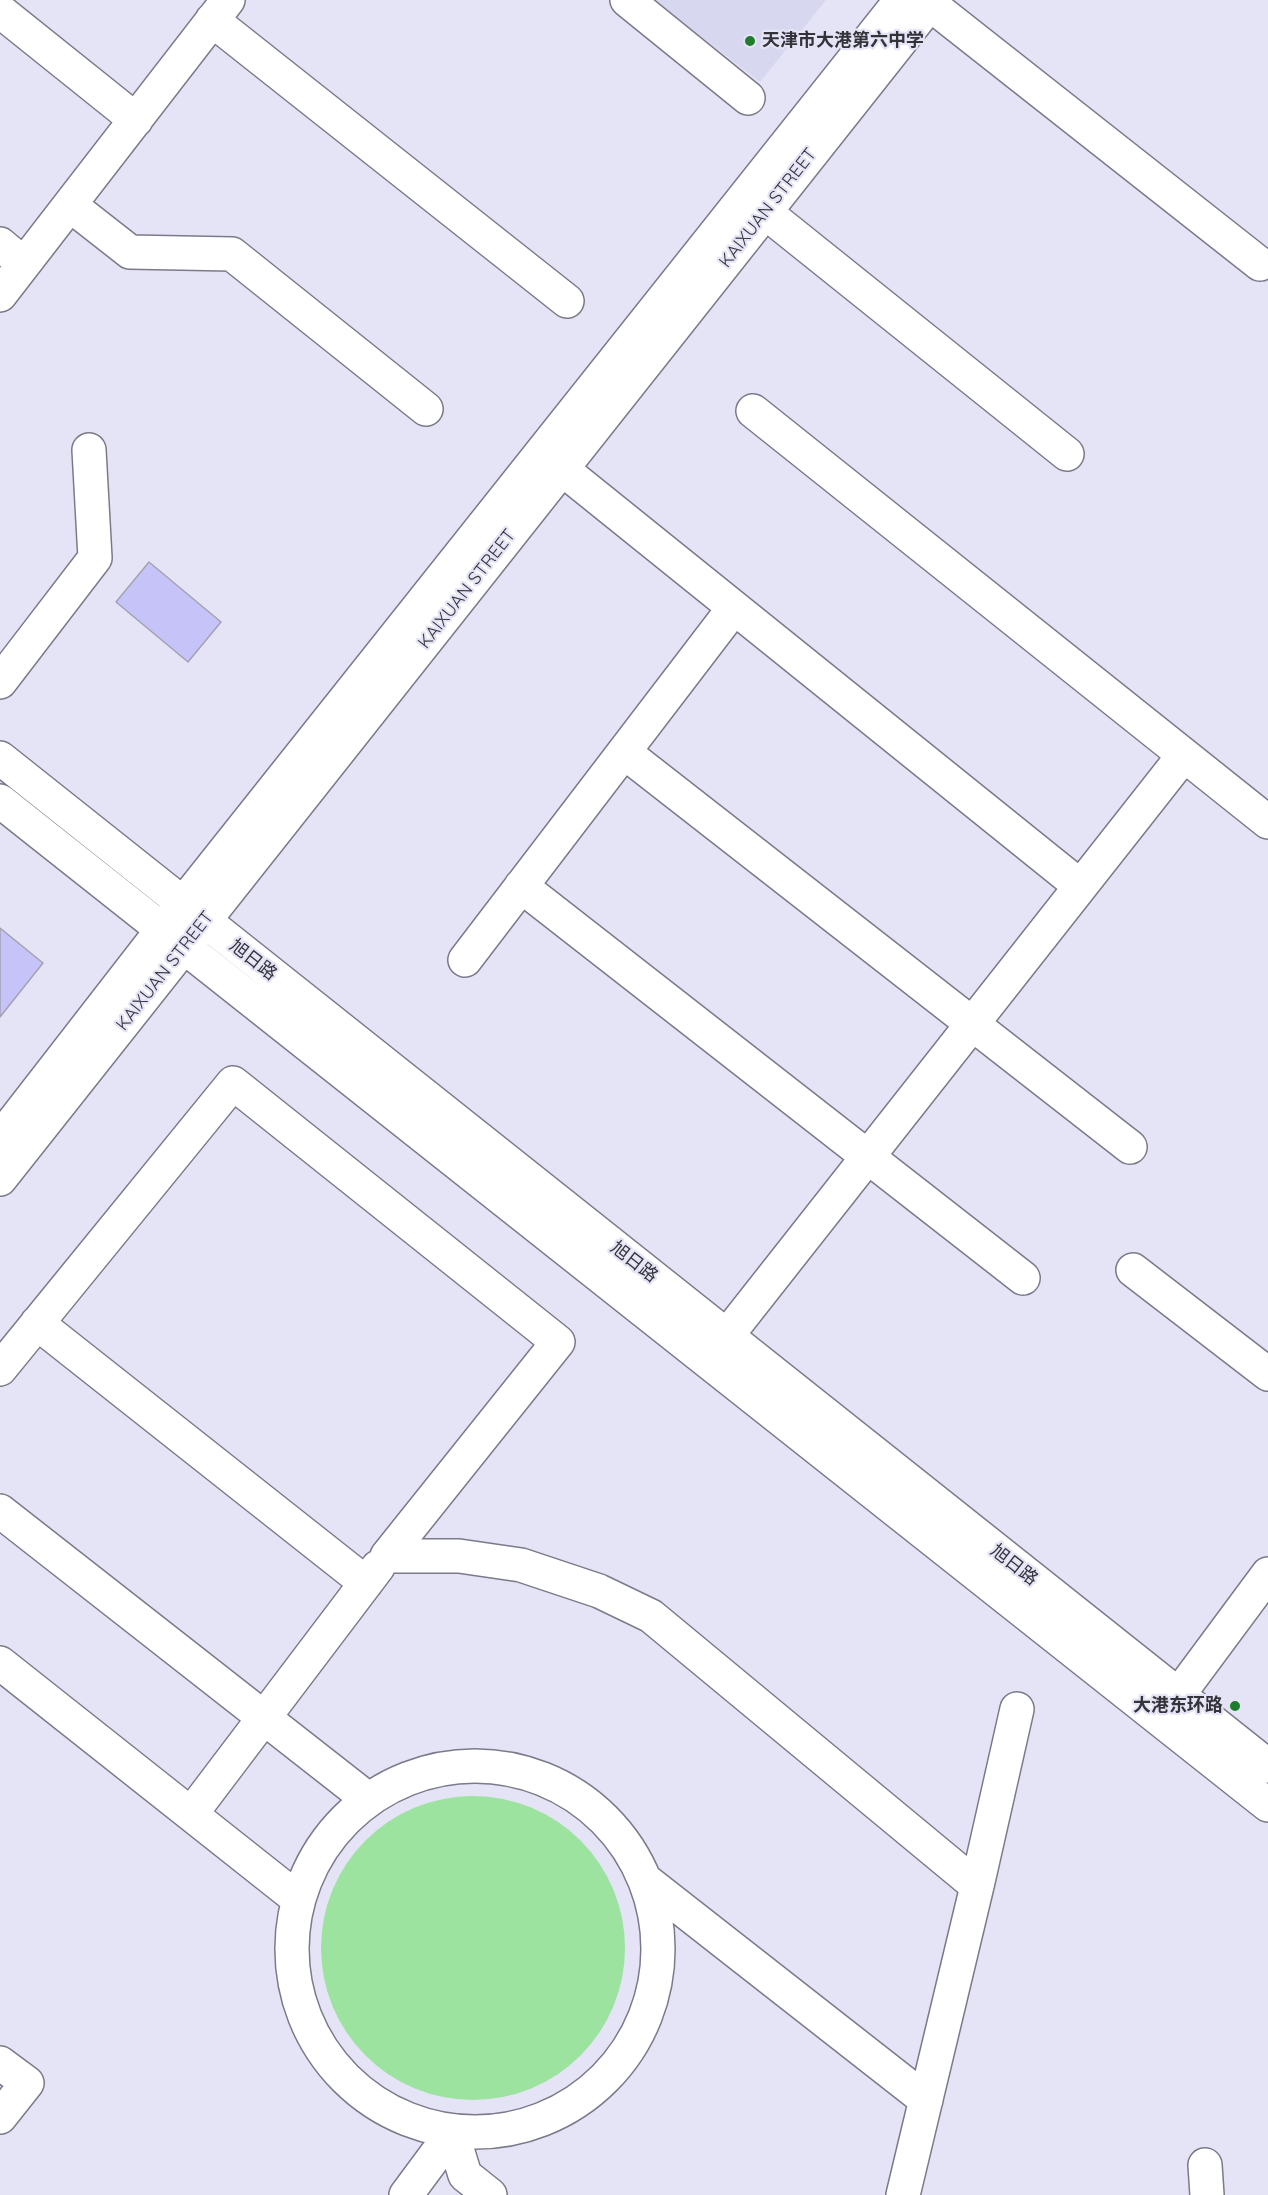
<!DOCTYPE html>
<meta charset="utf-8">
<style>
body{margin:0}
canvas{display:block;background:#e5e4f6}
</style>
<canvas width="1268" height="2195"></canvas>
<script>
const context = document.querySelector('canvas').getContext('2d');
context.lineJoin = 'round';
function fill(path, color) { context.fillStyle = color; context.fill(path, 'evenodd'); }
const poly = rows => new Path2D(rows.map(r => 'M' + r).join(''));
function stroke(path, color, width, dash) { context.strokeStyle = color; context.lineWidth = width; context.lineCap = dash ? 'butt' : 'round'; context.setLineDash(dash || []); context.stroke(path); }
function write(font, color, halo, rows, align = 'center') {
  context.font = font + ' Quicksand,"Noto Sans SC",sans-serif'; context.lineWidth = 4.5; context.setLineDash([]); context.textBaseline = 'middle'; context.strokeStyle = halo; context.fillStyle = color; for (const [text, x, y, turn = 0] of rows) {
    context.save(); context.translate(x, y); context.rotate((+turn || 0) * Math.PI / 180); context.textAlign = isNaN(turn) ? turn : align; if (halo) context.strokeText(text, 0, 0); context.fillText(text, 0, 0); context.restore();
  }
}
const built = poly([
 [654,0,826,0,760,82]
]);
const green = poly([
 '321 1948a152 152 0 1 1 304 0a152 152 0 1 1-304 0Z'
]);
const building = poly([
 [149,562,221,622,188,662,116,602,149,562],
 [0,928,43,963,0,1017,0,928]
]);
const minor = poly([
 [627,0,748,98],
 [930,4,1260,264],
 [0,11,136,120],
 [212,20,567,301],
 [70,205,130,252,232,254,426,409],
 [765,212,1067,454],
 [0,244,24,264],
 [0,295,228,0],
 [753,411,1268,822],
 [562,469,1080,886],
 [0,682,95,558,89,450],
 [624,752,1130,1147],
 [0,758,1268,1766],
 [0,801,1268,1805],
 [521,886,1023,1278],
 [465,960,733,609],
 [0,1139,162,930,901,0],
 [0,1179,933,0],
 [1133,1270,1268,1374],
 [37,1323,366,1583],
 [714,1352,1184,755],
 [0,1369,233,1083,558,1342,387,1556,459,1556,521,1565,599,1591,651,1616,977,1886,903,2195],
 [0,1511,369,1800],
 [0,1663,298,1899],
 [1165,1713,1268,1574],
 '292 1949a183 183 0 1 1 366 0a183 183 0 1 1-366 0Z',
 [191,1814,378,1567],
 [645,1880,926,2100],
 [977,1886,1017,1709],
 [0,2063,27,2083,0,2117],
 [452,2133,465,2175,490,2195],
 [1205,2165,1207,2195],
 [406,2195,452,2133]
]);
const markers = [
 [750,41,6,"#1e7c2d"],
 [1235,1706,6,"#1e7c2d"]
];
const poiNames = [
 ["天津市大港第六中学",762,41],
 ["大港东环路",1223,1706,"right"]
];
const streetNames = [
 ["KAIXUAN STREET",768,208,-52],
 ["KAIXUAN STREET",467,589,-52],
 ["旭日路",253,960,38],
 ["KAIXUAN STREET",165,971,-52],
 ["旭日路",634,1262,38],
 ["旭日路",1014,1565,38]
];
fill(built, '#d7d7f0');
fill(green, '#9be39e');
fill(building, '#c5c3f8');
stroke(building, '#a3a2b3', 1.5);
stroke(minor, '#7b7a8a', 36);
stroke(minor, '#fff', 33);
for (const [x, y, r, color] of markers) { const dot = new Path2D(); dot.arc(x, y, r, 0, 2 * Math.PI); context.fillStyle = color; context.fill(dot); stroke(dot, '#e5e4f6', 2); }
write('bold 18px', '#34333a', '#e5e4f6', poiNames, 'left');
write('18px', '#34333a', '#e5e4f6', streetNames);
</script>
